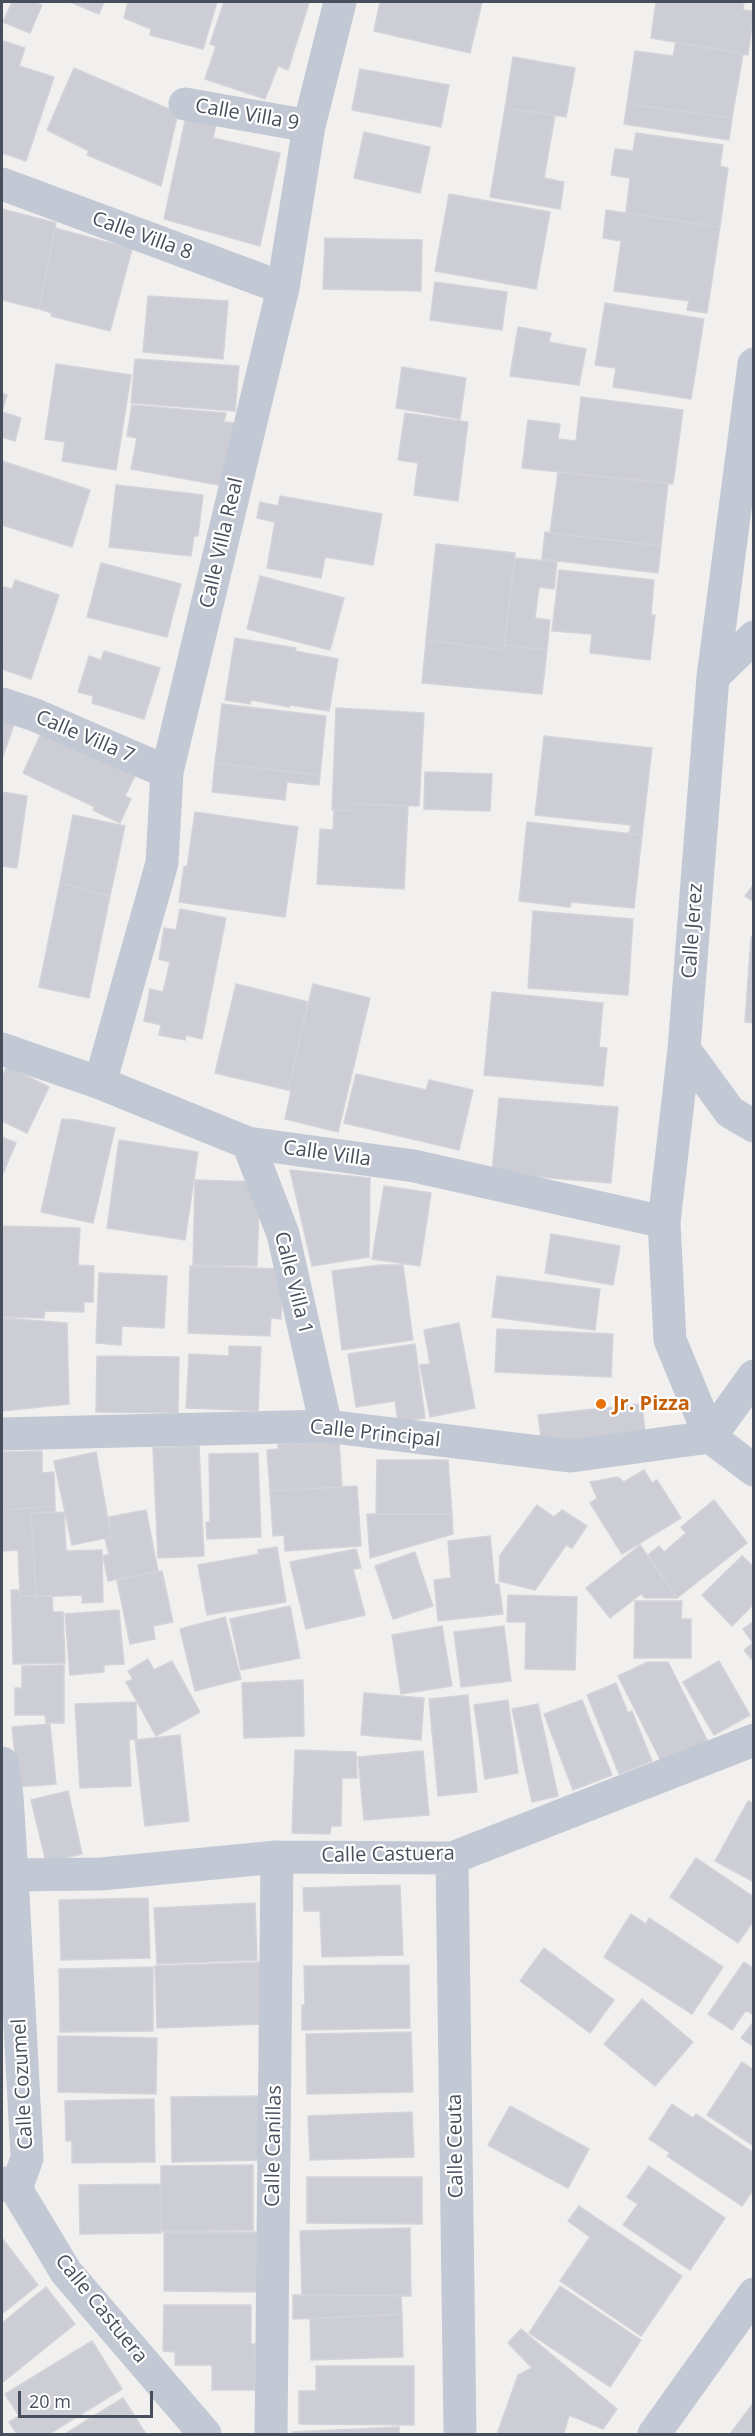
<!DOCTYPE html>
<style>
body{margin:0}
#map{position:relative;width:755px;height:2436px;overflow:hidden;background:#f2f0ef;font-family:"Open Sans",sans-serif}
canvas{display:block}
.frame{position:absolute;inset:0;border:3px solid #484f5c;pointer-events:none}
.scale{position:absolute;left:18px;top:2391px;width:135px;height:27px;box-sizing:border-box;border:3px solid #484f5c;border-top:0;padding-left:8px;font-size:18px;line-height:21px;white-space:nowrap;color:#484f5c;-webkit-text-stroke:4px #fff;paint-order:stroke}
</style>
<div id="map">
<canvas width="755" height="2436"></canvas>
<div class="frame"></div>
<div class="scale">20 m</div>
</div>
<script>
const context = document.querySelector('canvas').getContext('2d');
context.lineJoin = 'round';
function fill(path, color) { context.fillStyle = color; context.fill(path, 'evenodd'); }
const poly = rows => new Path2D(rows.map(r => 'M' + r).join(''));
function stroke(path, color, width, dash) { context.strokeStyle = color; context.lineWidth = width; context.lineCap = dash ? 'butt' : 'round'; context.setLineDash(dash || []); context.stroke(path); }
function write(font, color, halo, rows, align = 'center') {
  context.font = font + ' "Open Sans",sans-serif'; context.lineWidth = 4.5; context.setLineDash([]); context.textBaseline = 'middle'; context.strokeStyle = halo; context.fillStyle = color; for (const [text, x, y, turn = 0] of rows) {
    context.save(); context.translate(x, y); context.rotate((+turn || 0) * Math.PI / 180); context.textAlign = isNaN(turn) ? turn : align; if (halo) context.strokeText(text, 0, 0); context.fillText(text, 0, 0); context.restore();
  }
}
const building = poly([
 [12,2,37,2,36,3,42,5,30,33,3,22,12,2],
 [70,2,104,2,99,14,70,2],
 [128,2,217,2,203,49,150,35,151,29,124,18,128,2],
 [224,2,309,3,288,70,278,66,265,99,205,79,216,46,210,44,224,2],
 [380,2,482,2,470,53,374,31,380,2],
 [656,2,744,2,743,10,754,11,748,55,651,38,656,2],
 [4,41,25,48,19,66,54,77,26,161,2,153,2,45,4,41],
 [676,42,743,54,732,118,627,104,635,51,673,56,676,42],
 [513,57,575,68,566,117,505,108,513,57],
 [74,68,178,113,161,186,87,155,89,151,47,130,74,68],
 [360,69,449,85,441,127,352,110,360,69],
 [627,104,732,118,729,140,624,124,627,104],
 [505,108,555,115,544,178,564,182,560,209,490,197,505,108],
 [187,112,217,119,213,138,280,153,260,246,164,219,187,112],
 [364,132,430,147,420,193,354,178,364,132],
 [636,133,723,145,720,166,728,168,720,227,626,213,630,178,611,175,615,149,633,151,636,133],
 [449,194,550,212,536,289,435,271,449,194],
 [2,209,56,223,39,309,2,300,2,209],
 [606,210,720,227,707,313,687,310,689,301,614,291,621,241,603,238,606,210],
 [55,228,132,249,110,331,51,316,52,313,39,309,55,228],
 [325,238,422,240,421,291,323,289,325,238],
 [435,282,507,292,502,330,430,320,435,282],
 [148,296,228,301,223,359,143,352,148,296],
 [605,303,704,319,691,399,613,387,616,368,595,365,605,303],
 [518,327,551,333,549,342,586,349,579,385,510,376,518,327],
 [135,359,239,366,235,411,131,403,135,359],
 [56,364,131,375,116,470,62,461,65,442,45,439,56,364],
 [402,367,466,378,460,419,396,408,402,367],
 [2,393,7,395,2,412,21,418,15,441,2,437,2,393],
 [581,397,683,410,673,484,522,468,528,420,560,424,558,439,576,441,581,397],
 [132,405,226,413,224,422,236,423,224,486,131,469,137,438,127,436,132,405],
 [405,413,468,422,458,501,414,495,418,463,398,460,405,413],
 [2,461,90,490,72,547,2,525,2,461],
 [558,472,668,483,661,546,550,533,558,472],
 [116,485,203,495,198,536,194,536,191,556,109,547,116,485],
 [280,496,382,514,373,565,325,557,321,578,267,568,275,522,257,518,260,502,278,506,280,496],
 [545,532,661,546,658,573,542,559,545,532],
 [436,544,515,553,504,650,426,640,436,544],
 [515,558,557,562,554,589,539,587,535,618,550,620,547,650,504,645,515,558],
 [101,563,181,584,167,637,87,617,101,563],
 [559,570,654,580,651,615,655,615,650,660,590,653,592,634,552,631,559,570],
 [260,576,344,598,330,650,247,629,260,576],
 [15,580,59,595,31,679,2,669,3,614,2,595,4,587,12,589,15,580],
 [235,638,296,648,295,651,338,659,329,711,290,705,289,707,251,700,250,704,225,700,235,638],
 [426,640,504,650,504,645,547,650,542,694,422,683,426,640],
 [104,651,160,668,144,719,92,703,93,696,78,692,89,656,101,660,104,651],
 [222,704,326,716,320,775,215,763,222,704],
 [336,708,424,713,419,806,353,804,352,811,332,810,336,708],
 [2,714,16,719,2,759,2,714],
 [44,727,137,772,125,796,131,799,120,823,93,810,95,807,23,773,44,727],
 [544,736,652,748,642,835,629,834,631,825,535,815,544,736],
 [215,763,320,775,319,785,287,782,285,800,212,792,215,763],
 [425,772,492,774,490,811,424,809,425,772],
 [2,792,27,796,17,868,2,866,2,792],
 [353,804,408,806,404,889,317,884,320,829,333,830,334,810,352,811,353,804],
 [195,812,298,827,285,917,179,902,184,866,187,867,195,812],
 [73,815,125,826,110,896,60,883,73,815],
 [527,822,642,835,634,908,571,902,570,907,519,901,527,822],
 [60,883,110,896,89,998,39,987,60,883],
 [754,884,754,902,745,896,754,884],
 [180,909,226,918,202,1039,186,1035,185,1040,159,1035,161,1025,144,1021,150,989,163,992,170,962,159,959,164,928,176,930,180,909],
 [533,911,633,919,628,995,528,988,533,911],
 [751,937,754,938,754,1023,745,1022,751,937],
 [236,984,308,1002,288,1090,215,1073,236,984],
 [313,984,370,998,338,1132,285,1119,291,1091,288,1090,313,984],
 [492,992,603,1003,599,1047,607,1048,603,1086,484,1075,492,992],
 [7,1066,49,1087,27,1133,2,1121,2,1077,7,1066],
 [356,1074,426,1090,429,1080,473,1090,459,1150,344,1123,356,1074],
 [499,1098,618,1107,611,1183,492,1173,499,1098],
 [62,1119,76,1120,115,1128,93,1223,41,1212,62,1119],
 [2,1137,16,1143,2,1176,2,1137],
 [119,1140,198,1152,185,1240,107,1228,119,1140],
 [290,1170,370,1178,369,1257,312,1266,290,1170],
 [195,1180,260,1182,257,1266,193,1265,195,1180],
 [384,1186,431,1193,420,1266,372,1259,384,1186],
 [2,1226,80,1228,78,1265,94,1266,93,1302,84,1302,84,1312,45,1311,44,1318,2,1317,2,1226],
 [551,1234,620,1246,613,1285,545,1273,551,1234],
 [380,1265,403,1265,413,1340,342,1350,332,1271,380,1265],
 [190,1266,283,1269,281,1319,271,1318,270,1336,188,1333,190,1266],
 [99,1273,167,1276,164,1328,122,1326,121,1345,96,1343,99,1273],
 [497,1276,600,1289,595,1330,492,1317,497,1276],
 [2,1318,67,1323,69,1404,2,1411,2,1318],
 [459,1323,475,1408,430,1417,420,1365,430,1364,424,1330,459,1323],
 [497,1329,613,1334,611,1377,495,1372,497,1329],
 [415,1344,425,1418,398,1422,395,1401,356,1407,348,1354,415,1344],
 [229,1346,261,1347,258,1411,186,1408,189,1354,229,1356,229,1346],
 [97,1356,179,1357,178,1413,96,1412,97,1356],
 [642,1404,646,1440,543,1452,538,1415,642,1404],
 [339,1441,342,1487,270,1491,267,1450,278,1449,278,1444,339,1441],
 [199,1446,204,1556,158,1558,153,1448,199,1446],
 [42,1451,42,1473,54,1472,55,1506,2,1510,2,1452,42,1451],
 [96,1452,111,1537,72,1545,54,1461,96,1452],
 [258,1453,261,1537,207,1539,206,1522,210,1522,209,1454,258,1453],
 [377,1460,448,1460,452,1514,376,1514,377,1460],
 [644,1470,652,1483,657,1480,681,1518,622,1554,590,1503,597,1498,590,1482,618,1477,624,1482,644,1470],
 [357,1486,361,1546,285,1551,284,1535,273,1536,270,1491,357,1486],
 [714,1500,747,1543,677,1598,648,1555,659,1546,664,1552,686,1533,681,1527,714,1500],
 [537,1505,554,1517,562,1510,587,1526,572,1548,566,1545,535,1590,499,1581,500,1555,537,1505],
 [55,1506,55,1512,31,1513,36,1597,20,1596,18,1550,2,1551,2,1510,55,1506],
 [146,1510,158,1571,108,1581,103,1556,109,1554,105,1539,111,1537,109,1517,146,1510],
 [64,1512,66,1551,102,1550,103,1602,82,1603,82,1595,36,1597,31,1513,64,1512],
 [367,1514,452,1514,453,1534,370,1558,367,1514],
 [490,1536,495,1585,499,1584,503,1614,438,1621,434,1580,451,1578,448,1541,490,1536],
 [640,1545,677,1598,645,1598,641,1594,610,1618,586,1588,640,1545],
 [277,1547,286,1602,207,1615,198,1565,259,1554,258,1550,277,1547],
 [356,1549,361,1568,353,1569,365,1615,306,1629,290,1562,356,1549],
 [415,1552,433,1606,393,1619,375,1566,415,1552],
 [742,1556,754,1567,754,1604,732,1626,702,1595,742,1556],
 [162,1571,173,1622,153,1626,155,1639,130,1644,117,1580,162,1571],
 [11,1590,19,1590,20,1596,52,1596,53,1612,63,1612,65,1663,13,1664,11,1590],
 [508,1595,577,1597,575,1670,525,1669,526,1622,507,1622,508,1595],
 [635,1601,682,1601,681,1619,691,1619,691,1658,634,1658,635,1601],
 [290,1606,300,1658,241,1670,230,1619,290,1606],
 [119,1610,124,1664,104,1665,104,1672,70,1675,65,1614,119,1610],
 [225,1617,241,1679,195,1691,180,1629,225,1617],
 [754,1621,754,1662,744,1650,753,1643,743,1629,754,1621],
 [442,1626,452,1686,401,1694,392,1635,442,1626],
 [504,1626,511,1681,461,1687,454,1632,504,1626],
 [148,1659,154,1670,172,1661,200,1712,156,1736,126,1682,133,1679,128,1671,148,1659],
 [719,1661,750,1715,714,1735,683,1682,719,1661],
 [648,1662,668,1662,708,1742,663,1765,618,1676,648,1662],
 [64,1665,64,1723,46,1723,45,1715,15,1715,15,1688,22,1688,22,1666,64,1665],
 [303,1680,304,1736,244,1738,242,1683,303,1680],
 [616,1683,628,1713,632,1711,652,1761,619,1774,587,1695,616,1683],
 [364,1693,424,1698,421,1740,361,1735,364,1693],
 [468,1695,477,1792,438,1796,429,1699,468,1695],
 [508,1700,518,1773,485,1779,474,1705,508,1700],
 [582,1700,612,1775,573,1790,544,1714,582,1700],
 [136,1702,137,1740,129,1739,131,1786,80,1788,75,1704,136,1702],
 [538,1704,558,1796,532,1802,512,1709,538,1704],
 [50,1724,56,1784,18,1787,12,1727,50,1724],
 [180,1735,189,1821,145,1826,135,1740,180,1735],
 [295,1750,356,1752,357,1778,342,1778,341,1826,331,1826,330,1834,292,1833,295,1750],
 [423,1751,429,1815,364,1820,358,1757,423,1751],
 [68,1791,82,1854,46,1862,31,1800,68,1791],
 [748,1801,754,1804,754,1882,715,1861,748,1801],
 [696,1858,754,1897,754,1920,738,1943,670,1897,696,1858],
 [400,1885,403,1955,322,1957,320,1911,304,1911,303,1888,400,1885],
 [148,1898,150,1958,61,1960,59,1900,148,1898],
 [255,1903,257,1960,157,1964,154,1908,255,1903],
 [631,1914,646,1924,649,1918,723,1967,692,2014,604,1957,631,1914],
 [544,1948,614,2000,590,2033,520,1981,544,1948],
 [263,1962,265,2024,157,2028,155,1966,263,1962],
 [744,1962,754,1969,754,2015,746,2010,732,2030,708,2014,744,1962],
 [409,1965,410,2028,302,2030,302,2005,305,2005,304,1966,409,1965],
 [153,1967,153,2031,60,2032,59,1969,153,1967],
 [642,1999,693,2042,655,2086,604,2044,642,1999],
 [754,2021,754,2047,741,2038,754,2021],
 [411,2032,413,2092,307,2094,306,2034,411,2032],
 [58,2036,157,2038,156,2094,58,2092,58,2036],
 [742,2062,754,2070,754,2146,707,2115,742,2062],
 [264,2096,264,2160,172,2162,171,2097,264,2096],
 [154,2099,155,2162,72,2163,72,2141,66,2141,65,2101,154,2099],
 [672,2104,693,2118,696,2114,754,2153,754,2189,742,2206,667,2156,670,2153,649,2139,672,2104],
 [510,2106,589,2149,568,2188,488,2145,510,2106],
 [412,2112,414,2157,310,2160,308,2116,412,2112],
 [253,2165,253,2230,161,2231,161,2166,253,2165],
 [649,2166,725,2218,690,2270,623,2225,638,2204,627,2197,649,2166],
 [307,2177,422,2177,422,2224,307,2223,307,2177],
 [160,2184,161,2233,80,2234,79,2185,160,2184],
 [579,2206,682,2276,641,2336,560,2281,590,2237,568,2221,579,2206],
 [410,2228,411,2296,302,2295,300,2231,410,2228],
 [164,2232,257,2232,257,2292,164,2291,164,2232],
 [2,2238,38,2285,2,2314,2,2238],
 [560,2286,641,2340,610,2387,529,2333,560,2286],
 [46,2287,75,2324,2,2383,2,2323,46,2287],
 [293,2295,401,2296,402,2314,293,2319,293,2295],
 [164,2305,251,2305,251,2344,255,2344,255,2390,212,2390,212,2365,175,2365,175,2352,163,2351,164,2305],
 [402,2314,403,2357,311,2360,310,2319,402,2314],
 [521,2329,617,2409,603,2429,569,2415,564,2434,497,2434,518,2375,532,2368,508,2343,521,2329],
 [92,2341,122,2389,49,2434,17,2434,9,2422,19,2416,5,2394,92,2341],
 [316,2366,414,2366,414,2425,299,2424,299,2391,316,2391,316,2366],
 [123,2398,146,2434,65,2434,123,2398],
 [754,2402,754,2434,730,2434,754,2402],
 [399,2427,399,2434,292,2434,292,2432,399,2427]
]);
const minor = poly([
 [185,104,309,126],
 [2,184,283,288],
 [754,364,713,677,684,1049,664,1222,670,1340,710,1437,754,1470],
 [713,677,754,637],
 [2,704,35,715,167,772],
 [2,1049,100,1083,248,1143,414,1166,664,1222],
 [684,1049,730,1112,754,1126],
 [100,1083,162,863,167,772,283,288,309,126,340,2],
 [248,1143,283,1234,326,1426],
 [2,1434,326,1426,571,1456,710,1437],
 [710,1437,754,1376],
 [2,1763,7,1796,12,1875,27,2158,16,2189],
 [452,1858,460,2434],
 [2,1875,101,1874,277,1857,452,1858,754,1740],
 [2,2183,16,2189,66,2272,205,2434],
 [271,2434,277,1857],
 [654,2434,754,2294]
]);
const markers = [
 [601,1404,6,"#e8710a"]
];
const streetNames = [
 ["Calle Villa 9",247,115,10],
 ["Calle Villa 8",142,236,20],
 ["Calle Villa Real",222,543,-77],
 ["Calle Villa 7",85,737,23],
 ["Calle Jerez",693,931,-86],
 ["Calle Villa",327,1154,8],
 ["Calle Villa 1",293,1283,76],
 ["Calle Principal",375,1434,6],
 ["Calle Castuera",388,1855,-1],
 ["Calle Cozumel",23,2084,-93],
 ["Calle Canillas",274,2146,-89],
 ["Calle Ceuta",456,2146,-91],
 ["Calle Castuera",101,2309,51]
];
const foodNames = [
 ["Jr. Pizza",613,1404]
];
fill(building, '#cccdd5');
stroke(building, '#d3d4da', 1.5);
stroke(minor, '#c3c9d4', 33);
for (const [x, y, r, color] of markers) { const dot = new Path2D(); dot.arc(x, y, r, 0, 2 * Math.PI); context.fillStyle = color; context.fill(dot); stroke(dot, '#fff', 2); }
write('20px', '#484f5c', '#fff', streetNames);
write('bold 20px', '#c56008', '#fff', foodNames, 'left');
</script>
